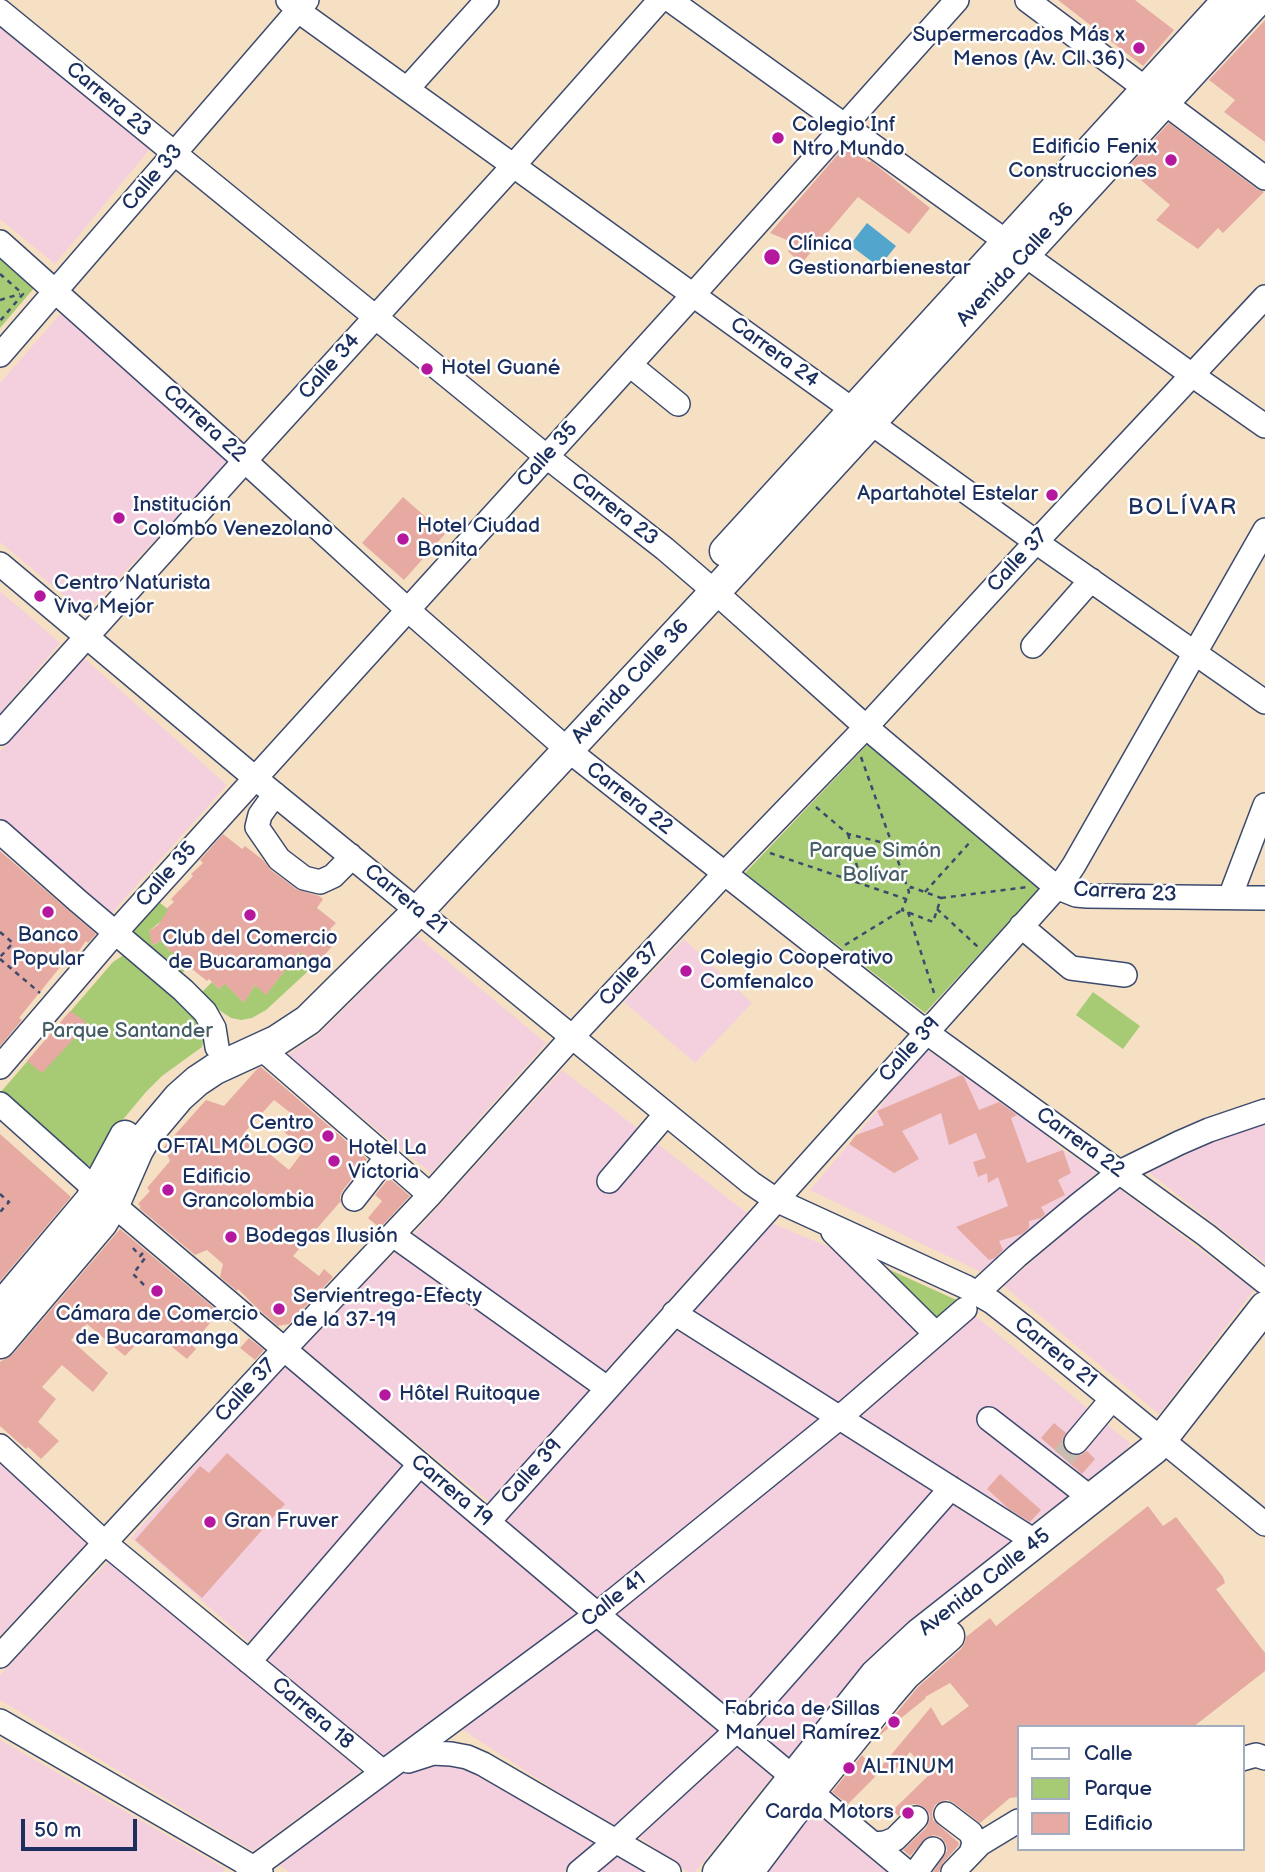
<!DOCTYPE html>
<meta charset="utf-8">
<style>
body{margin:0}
#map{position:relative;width:1265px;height:1872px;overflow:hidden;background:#f5e0c4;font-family:"Balsamiq Sans",sans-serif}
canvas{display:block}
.legend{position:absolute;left:1017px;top:1725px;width:228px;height:126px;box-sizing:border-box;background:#fff;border:2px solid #a4acbf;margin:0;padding:9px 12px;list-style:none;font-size:21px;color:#1b2f5e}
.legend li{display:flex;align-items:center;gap:14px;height:35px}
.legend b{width:35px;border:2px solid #a4acbf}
.scale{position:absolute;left:21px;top:1819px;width:116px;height:32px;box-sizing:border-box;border:4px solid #1b2f5e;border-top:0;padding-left:9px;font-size:21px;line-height:24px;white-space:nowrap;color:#1b2f5e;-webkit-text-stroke:5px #fff;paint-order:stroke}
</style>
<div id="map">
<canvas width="1265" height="1872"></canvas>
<ul class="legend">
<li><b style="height:9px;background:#fff"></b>Calle</li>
<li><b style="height:19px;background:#a7cb74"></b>Parque</li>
<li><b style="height:19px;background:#e6aaa2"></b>Edificio</li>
</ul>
<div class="scale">50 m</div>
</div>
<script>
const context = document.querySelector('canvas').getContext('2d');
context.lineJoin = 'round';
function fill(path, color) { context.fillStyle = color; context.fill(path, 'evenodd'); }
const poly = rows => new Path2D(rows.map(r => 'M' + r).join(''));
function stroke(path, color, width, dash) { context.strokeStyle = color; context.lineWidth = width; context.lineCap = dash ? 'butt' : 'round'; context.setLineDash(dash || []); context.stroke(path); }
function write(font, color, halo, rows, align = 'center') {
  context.font = font + ' "Balsamiq Sans",sans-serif'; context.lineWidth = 5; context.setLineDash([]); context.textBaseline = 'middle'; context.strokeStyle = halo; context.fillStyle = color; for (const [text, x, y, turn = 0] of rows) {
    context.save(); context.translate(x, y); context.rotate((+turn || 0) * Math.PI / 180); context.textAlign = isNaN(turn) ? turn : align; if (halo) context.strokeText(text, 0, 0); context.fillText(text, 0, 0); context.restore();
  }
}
const built = poly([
 [0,27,150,149,55,264,0,219],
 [62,312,231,461,85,613,0,542,0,383],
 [0,591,60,643,0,713],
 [84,658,227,785,110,915,0,818,0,751],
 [417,936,546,1043,431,1173,286,1056,319,1034],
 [684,939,752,1003,695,1063,624,1002],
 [924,1048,1005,1100,1063,1150,1097,1172,983,1273,810,1190,877,1111],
 [562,1070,747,1213,603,1374,409,1239],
 [1265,1121,1265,1263,1147,1171,1155,1162],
 [1117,1187,1254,1290,1159,1414,1004,1286],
 [771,1223,839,1251,919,1331,840,1406,688,1311],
 [397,1251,592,1390,493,1505,299,1346],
 [973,1314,1131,1444,1113,1462,1028,1526,852,1415],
 [677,1331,826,1421,598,1602,504,1521],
 [289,1360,406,1464,249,1642,131,1538],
 [843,1431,933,1492,735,1714,612,1613],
 [0,1462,88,1542,0,1636],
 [421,1477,580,1612,385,1759,263,1657],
 [952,1501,1015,1538,906,1623,861,1666,788,1760,751,1727],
 [109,1561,361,1771,253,1851,0,1700,0,1675],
 [597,1625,722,1728,613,1828,460,1728],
 [0,1740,226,1869,222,1872,0,1872],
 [738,1743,774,1774,695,1872,688,1872,636,1835],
 [442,1763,478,1771,598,1844,563,1872,290,1872,277,1864,390,1779,411,1768],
 [816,1806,894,1872,766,1872],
 [615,1854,646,1872,593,1872]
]);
const green = poly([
 [0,258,34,288,0,328],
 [868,744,1040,888,925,1013,745,873],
 [159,902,181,920,160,922,149,931,154,941,152,945,161,941,170,951,184,944,184,960,190,963,180,976,131,933,136,921],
 [303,948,303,954,313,962,316,960,318,962,266,1010,252,1018,241,1020,231,1018,198,996,212,982,219,989,225,983,242,1001,246,999,255,985,266,994],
 [122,956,130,956,200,1017,203,1026,204,1038,202,1047,162,1076,146,1092,120,1123,97,1166,90,1166,84,1164,0,1095,0,1093,113,962],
 [1093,992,1140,1026,1123,1049,1076,1015],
 [868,1260,963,1303,936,1323]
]);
const water = poly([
 [867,223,896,246,879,267,850,245]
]);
const building = poly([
 [1058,0,1135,0,1174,30,1143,66],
 [1265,20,1265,142,1224,112,1235,100,1209,80],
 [1169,123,1257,189,1264,192,1223,233,1218,228,1198,249,1156,220,1170,205,1127,168],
 [845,146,869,162,871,161,930,208,909,234,858,197,801,264,788,251,794,243,770,233],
 [403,497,445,534,404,580,362,543],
 [223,834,242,849,245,846,263,860,271,870,296,889,319,896,323,899,317,908,336,923,330,929,340,938,316,964,299,952,266,995,255,985,244,1003,225,984,219,989,209,979,207,981,192,969,193,965,170,951,161,941,152,945,149,931,158,925,168,910,166,909,174,902,171,899,193,876,191,874,203,863,200,860],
 [0,851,96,934,88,943,86,941,78,952,74,950,19,1018,22,1020,0,1046],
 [70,1011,86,1022,69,1044,42,1073,27,1061],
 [261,1067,367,1159,343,1190,340,1196,341,1203,340,1202,293,1256,319,1276,324,1269,333,1277,289,1324,278,1326,257,1308,238,1289,237,1291,220,1277,223,1264,207,1250,195,1255,139,1208,141,1207,138,1204,150,1191,147,1188,170,1161,164,1147,197,1110,206,1100,224,1106,258,1068],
 [274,1100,292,1114,287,1120,291,1124,284,1132,305,1149,289,1170,244,1133],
 [961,1075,964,1077,979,1110,999,1102,1017,1115,1011,1118,1027,1163,1063,1150,1071,1173,1058,1180,1065,1195,1041,1207,1045,1214,1041,1218,1029,1221,1029,1228,1022,1234,999,1241,1003,1250,995,1258,989,1260,956,1227,1008,1206,998,1177,988,1183,987,1173,978,1177,973,1162,986,1158,976,1133,949,1145,941,1113,902,1131,919,1159,894,1173,849,1144,856,1135,884,1125,877,1111],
 [0,1134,71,1197,0,1281],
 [389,1178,410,1196,380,1228,368,1218,382,1201,375,1195],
 [120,1229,219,1312,192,1345,196,1349,187,1359,162,1339,160,1341,155,1337,152,1340,145,1335,125,1356,87,1324,71,1340,108,1373,93,1392,62,1365,42,1387,56,1399,38,1422,59,1441,41,1459,28,1447,26,1449,0,1426,0,1362,13,1354],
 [249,1338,264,1350,255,1360,240,1348],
 [1054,1423,1066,1433,1062,1440,1063,1447,1067,1452,1074,1456,1081,1455,1087,1451,1095,1459,1082,1474,1041,1438],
 [227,1453,285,1504,202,1598,135,1540,200,1466,209,1473],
 [1000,1474,1041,1510,1030,1522,1009,1509,987,1489],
 [1148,1506,1163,1526,1176,1517,1223,1577,1225,1583,1216,1589,1265,1653,1265,1671,1193,1727,1018,1727,1018,1797,1010,1798,980,1823,954,1803,948,1800,941,1801,935,1805,932,1812,933,1820,959,1843,958,1846,943,1863,939,1872,933,1872,947,1851,946,1844,941,1837,934,1835,927,1837,910,1856,903,1850,926,1828,929,1822,930,1815,926,1809,920,1805,913,1804,906,1808,899,1816,892,1811,930,1774,910,1752,894,1771,880,1768,931,1707,942,1726,969,1706,950,1683,925,1697,926,1698,874,1740,918,1687,961,1649,965,1642,966,1637,990,1618,996,1626],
 [862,1755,872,1766,864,1765,875,1777,848,1804,832,1792]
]);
const minorTunnel = poly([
 [1063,1457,1076,1442]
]);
const path = poly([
 [0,274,23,294,0,321],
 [0,300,20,294],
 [861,757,909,892,902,910,933,922,941,898,911,887,909,892],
 [816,807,848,834,892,845],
 [848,834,862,884],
 [770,853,906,899],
 [925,892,972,840],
 [941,898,1028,887],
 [937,909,978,947],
 [908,912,935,996],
 [0,932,13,943,0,957],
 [845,945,902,910],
 [0,959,40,993],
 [0,1194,9,1202,0,1212],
 [133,1248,140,1256,143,1253],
 [144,1285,133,1274,145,1258]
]);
const minor = poly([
 [288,0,304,15,871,423,1036,542,1265,702],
 [670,0,1192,375,1265,426],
 [1027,0,1265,178],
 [0,11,547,457,665,549,722,598,866,727,1056,887,1076,895,1087,896,1265,898],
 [407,89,487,0],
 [0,242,245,461,408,610,568,750,926,1032,1206,1235,1265,1282],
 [0,355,307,0],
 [630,365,678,404],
 [0,564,255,778,751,1183,776,1200,966,1287,992,1302,1024,1327,1265,1524],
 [1033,646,1091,580],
 [0,733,251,454,514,165,660,0],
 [275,794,260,815,257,827,279,859,304,878,320,882,333,876,344,865,350,855],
 [0,832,78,901,183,990,205,1012,214,1028,217,1047],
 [1230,897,1265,805],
 [1021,926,1071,968,1125,975],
 [261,1048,430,1195],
 [0,1067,115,933,684,305,957,0],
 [0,1104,96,1190,597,1614,907,1872],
 [609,1181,666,1114],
 [354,1199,387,1157],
 [833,1232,935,1333],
 [393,1235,607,1388],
 [977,1293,1017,1256,1077,1206,1120,1172,1179,1143,1209,1130,1265,1111],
 [674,1313,1036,1542],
 [989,1419,1092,1499],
 [1076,1442,1112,1399],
 [0,1446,105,1543,383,1772],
 [488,1522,1066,877,1074,865,1265,530],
 [0,1656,275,1359,430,1195,572,1037,724,874,866,727,1036,542,1265,297],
 [249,1662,420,1464],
 [0,1721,261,1872],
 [1242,1759,1256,1755,1265,1758],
 [408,1761,433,1753,451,1754,467,1757,483,1764,669,1872],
 [946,1814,971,1833,974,1843,971,1853],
 [874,1844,885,1843,895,1839,916,1818],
 [248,1872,597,1614,839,1418,965,1309],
 [579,1872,616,1841,737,1730,951,1488],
 [916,1872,933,1849],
 [953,1872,980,1844,1018,1821]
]);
const major = poly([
 [725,551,1228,0],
 [0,1308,90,1201,125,1136],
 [0,1343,102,1223,117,1198,138,1150,147,1135,179,1097,197,1081,215,1069,276,1041,308,1020,418,911,726,580,1258,0],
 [718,1872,875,1675,919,1634,1154,1449,1265,1307],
 [748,1872,791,1815,887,1696,905,1675,949,1636]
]);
const markers = [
 [1139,48,7,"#b5179e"],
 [778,138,7,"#b5179e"],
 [1171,160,7,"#b5179e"],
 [772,257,9,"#b5179e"],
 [427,369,7,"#b5179e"],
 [1052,495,7,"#b5179e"],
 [119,518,7,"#b5179e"],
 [403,539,7,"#b5179e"],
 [40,596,7,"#b5179e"],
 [48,912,7,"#b5179e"],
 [250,915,7,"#b5179e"],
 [686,971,7,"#b5179e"],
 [328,1136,7,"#b5179e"],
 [334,1161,7,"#b5179e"],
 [168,1190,7,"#b5179e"],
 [231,1237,7,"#b5179e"],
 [157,1291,7,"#b5179e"],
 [279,1309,7,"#b5179e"],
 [385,1395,7,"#b5179e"],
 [210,1522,7,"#b5179e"],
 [894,1722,7,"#b5179e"],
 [849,1768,7,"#b5179e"],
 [908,1813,7,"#b5179e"]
];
const poiNames = [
 ["Supermercados Más x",1125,36,"right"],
 ["Menos (Av. Cll 36)",1125,60,"right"],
 ["Colegio Inf",792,126],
 ["Ntro Mundo",792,150],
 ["Edificio Fenix",1157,148,"right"],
 ["Construcciones",1157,172,"right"],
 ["Clínica",788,245],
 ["Gestionarbienestar",788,269],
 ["Hotel Guané",441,369],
 ["Apartahotel Estelar",1038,495,"right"],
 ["Institución",133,506],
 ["Colombo Venezolano",133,530],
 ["Hotel Ciudad",417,527],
 ["Bonita",417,551],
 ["Centro Naturista",54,584],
 ["Viva Mejor",54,608],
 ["Banco",48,936,"center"],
 ["Popular",48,960,"center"],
 ["Club del Comercio",250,939,"center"],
 ["de Bucaramanga",250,963,"center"],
 ["Colegio Cooperativo",700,959],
 ["Comfenalco",700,983],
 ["Centro",314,1124,"right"],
 ["OFTALMÓLOGO",314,1148,"right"],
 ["Hotel La",348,1149],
 ["Victoria",348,1173],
 ["Edificio",182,1178],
 ["Grancolombia",182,1202],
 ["Bodegas Ilusión",245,1237],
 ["Servientrega-Efecty",293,1297],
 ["de la 37-19",293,1321],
 ["Cámara de Comercio",157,1315,"center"],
 ["de Bucaramanga",157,1339,"center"],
 ["Hôtel Ruitoque",399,1395],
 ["Gran Fruver",224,1522],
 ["Fabrica de Sillas",880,1710,"right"],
 ["Manuel Ramírez",880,1734,"right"],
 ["ALTINUM",863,1768],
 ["Carda Motors",894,1813,"right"]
];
const streetNames = [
 ["Carrera 23",108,100,40],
 ["Calle 33",153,178,-49],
 ["Avenida Calle 36",1016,265,-47],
 ["Carrera 24",774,353,36],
 ["Calle 34",330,367,-48],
 ["Carrera 22",204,424,42],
 ["Calle 35",548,455,-48],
 ["Carrera 23",614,510,38],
 ["Calle 37",1018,561,-47],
 ["Avenida Calle 36",631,682,-47],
 ["Carrera 22",629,799,38],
 ["Calle 35",167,875,-48],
 ["Carrera 23",1125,893,3],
 ["Carrera 21",405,900,39],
 ["Calle 37",630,975,-47],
 ["Calle 39",910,1050,-48],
 ["Carrera 22",1080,1143,36],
 ["Carrera 21",1055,1353,39],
 ["Calle 37",246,1391,-47],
 ["Calle 39",532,1472,-48],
 ["Carrera 19",451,1491,40],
 ["Avenida Calle 45",985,1583,-38],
 ["Calle 41",614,1600,-38],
 ["Carrera 18",312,1714,40]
];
const parkNames = [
 ["Parque Simón",875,852],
 ["Bolívar",875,876],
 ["Parque Santander",127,1032]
];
const neighbourhoodNames = [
 ["BOLÍVAR",1183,508]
];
fill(built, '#f4cfde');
fill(green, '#a7cb74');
fill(water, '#52a5cd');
fill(building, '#e6aaa2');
stroke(minorTunnel, '#c9bdb0', 23, [23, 11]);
stroke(minor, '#3c4a6d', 26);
stroke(major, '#3c4a6d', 33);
stroke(path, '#3c4a6d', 2.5, [5, 5]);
stroke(minor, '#fff', 23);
stroke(major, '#fff', 30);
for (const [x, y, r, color] of markers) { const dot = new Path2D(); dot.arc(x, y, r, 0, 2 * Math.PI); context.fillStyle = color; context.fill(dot); stroke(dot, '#fff', 2.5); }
write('21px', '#1b2f5e', '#fff', poiNames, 'left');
write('21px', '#1b2f5e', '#fff', streetNames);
write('21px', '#455e65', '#fff', parkNames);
context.letterSpacing = '2px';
write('23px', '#1b2f5e', '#fff', neighbourhoodNames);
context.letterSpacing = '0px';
</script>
